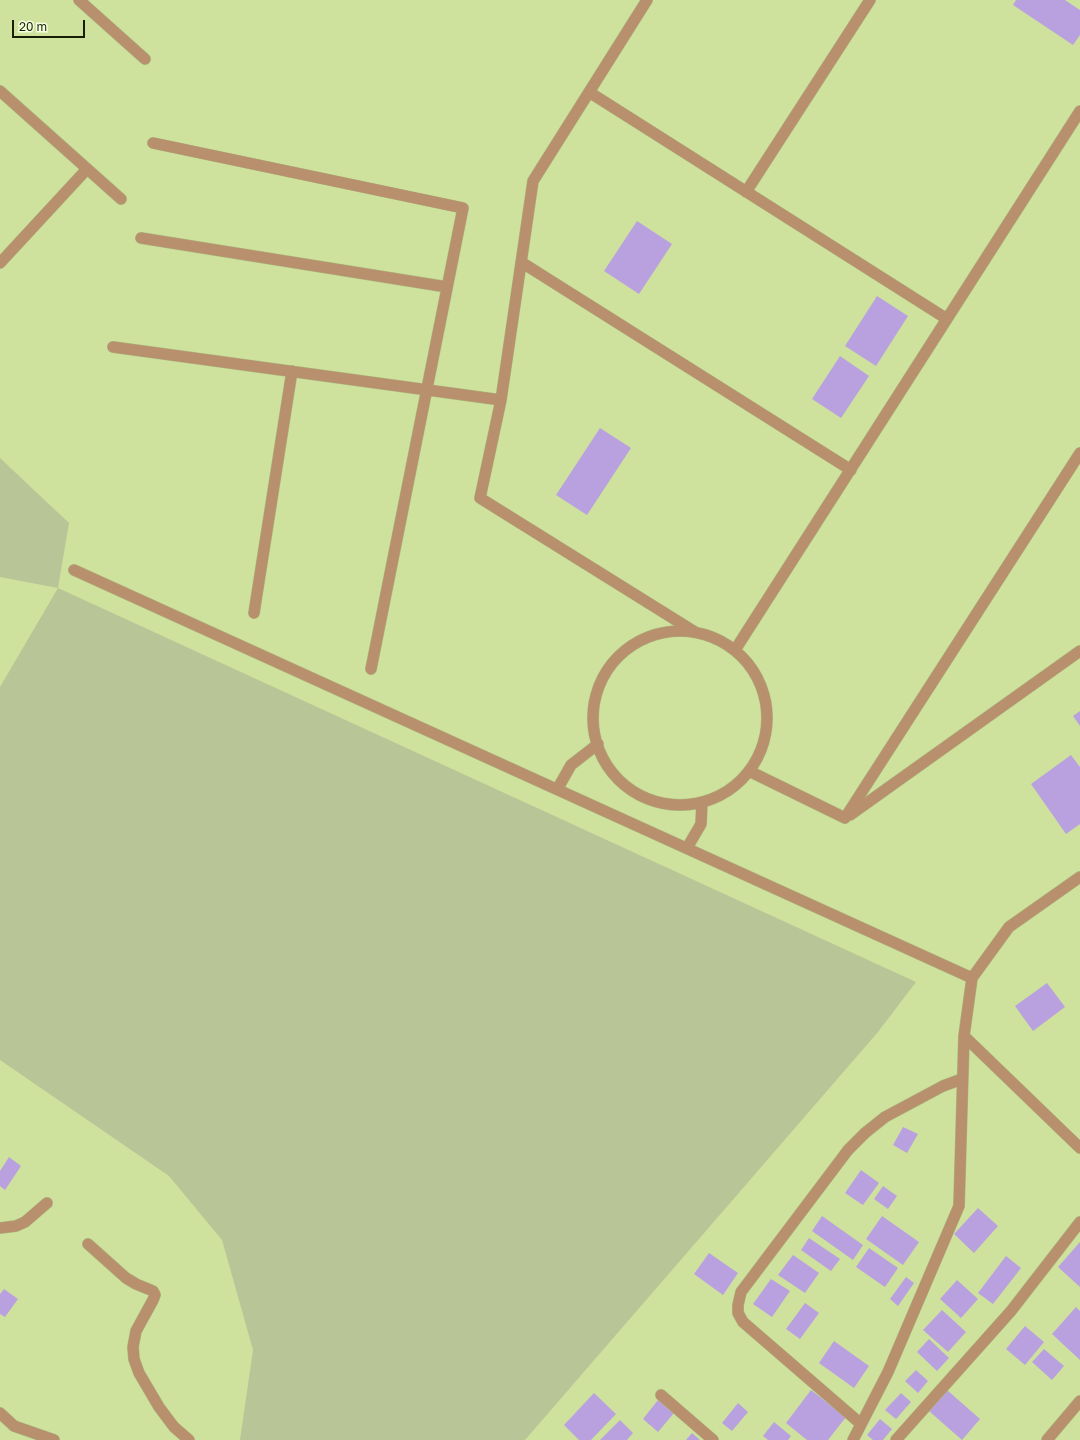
<!DOCTYPE html>
<style>
body{margin:0}
#map{position:relative;width:1080px;height:1440px;overflow:hidden;background:#cee19d;font-family:"Golos Text",sans-serif}
canvas{display:block}
.scale{position:absolute;left:12px;top:20px;width:73px;height:18px;box-sizing:border-box;border:2px solid #171e04;border-top:0;padding-left:5px;font-size:12px;line-height:14px;white-space:nowrap;color:#171e04;-webkit-text-stroke:3px #f3fedc;paint-order:stroke}
</style>
<div id="map">
<canvas width="1080" height="1440"></canvas>
<div class="scale">20 m</div>
</div>
<script>
const context = document.querySelector('canvas').getContext('2d');
context.lineJoin = 'round';
function fill(path, color) { context.fillStyle = color; context.fill(path, 'evenodd'); }
const poly = rows => new Path2D(rows.map(r => 'M' + r).join(''));
function stroke(path, color, width, dash) { context.strokeStyle = color; context.lineWidth = width; context.lineCap = dash ? 'butt' : 'round'; context.setLineDash(dash || []); context.stroke(path); }
const green = poly([
 [0,458,69,523,58,588,916,982,878,1032,525,1440,240,1440,253,1350,222,1240,169,1176,0,1060,0,687,58,588,0,577]
]);
const building = poly([
 [1016,0,1065,0,1080,10,1080,35,1073,45,1013,5],
 [637,221,672,244,639,294,604,271],
 [877,296,908,316,876,366,845,346],
 [840,356,869,376,841,418,812,399],
 [600,428,631,448,587,515,556,495],
 [1080,711,1080,726,1073,716],
 [1071,755,1080,767,1080,824,1066,834,1031,784],
 [1047,983,1065,1007,1033,1031,1015,1006],
 [903,1127,918,1134,907,1153,893,1145],
 [9,1157,21,1166,5,1190,0,1186,0,1171],
 [861,1170,879,1183,863,1205,845,1193],
 [883,1186,897,1196,888,1209,874,1199],
 [978,1208,998,1226,974,1253,954,1234],
 [822,1216,863,1245,853,1260,812,1231],
 [882,1216,919,1242,903,1265,866,1239],
 [809,1238,840,1259,831,1271,801,1250],
 [1080,1242,1080,1287,1058,1267],
 [869,1248,898,1268,885,1287,856,1267],
 [709,1253,738,1273,723,1295,694,1274],
 [793,1255,819,1273,805,1293,778,1275],
 [1006,1256,1021,1268,993,1304,978,1293],
 [906,1277,914,1283,898,1306,890,1299],
 [771,1279,790,1291,772,1317,753,1304],
 [957,1280,978,1299,961,1318,940,1299],
 [4,1289,18,1299,5,1317,0,1314,0,1294],
 [805,1303,819,1313,800,1339,786,1329],
 [1076,1307,1080,1311,1080,1360,1052,1334],
 [942,1310,966,1332,948,1352,923,1330],
 [1025,1326,1044,1342,1025,1365,1006,1349],
 [929,1339,949,1358,937,1371,917,1352],
 [834,1341,869,1366,854,1388,819,1363],
 [1044,1349,1064,1366,1052,1380,1032,1362],
 [916,1370,928,1381,918,1393,905,1381],
 [811,1390,846,1417,828,1440,807,1440,786,1423],
 [947,1390,980,1419,962,1440,929,1411],
 [594,1393,616,1414,591,1440,579,1440,564,1425],
 [901,1393,911,1402,896,1419,885,1410],
 [658,1400,674,1413,658,1432,643,1419],
 [738,1403,748,1412,732,1431,722,1423],
 [880,1419,892,1429,883,1440,873,1440,867,1435],
 [620,1420,633,1433,627,1440,600,1440],
 [774,1422,791,1436,788,1440,768,1440,763,1436],
 [692,1433,700,1440,686,1440]
]);
const minor = poly([
 [79,0,145,59],
 [647,0,533,181,501,400,480,498,695,632],
 [0,91,121,199],
 [589,92,947,319],
 [153,143,463,208,371,669],
 [746,192,870,0],
 [141,238,447,287],
 [521,262,851,470],
 [0,263,87,169],
 [113,347,501,400],
 [74,570,972,978],
 [254,613,292,371],
 '593 718a87 87 0 1 1 174 0a87 87 0 1 1-174 0Z',
 [735,650,1080,111],
 [749,771,845,818,1080,453],
 [558,788,571,765,598,744],
 [850,815,1080,651],
 [687,848,701,824,702,802],
 [964,1036,1080,1148],
 [0,1228,16,1226,25,1222,47,1203],
 [88,1244,126,1278,136,1284,153,1291,155,1295,153,1300,136,1331,133,1347,134,1359,139,1373,159,1407,174,1427,189,1440],
 [661,1395,713,1440],
 [0,1413,14,1426,54,1440],
 [861,1424,743,1322,738,1313,738,1305,741,1292,848,1150,865,1133,885,1117,943,1086,962,1079],
 [853,1440,888,1372,959,1206,964,1036,972,978,1009,927,1080,877],
 [896,1440,1011,1311,1080,1222],
 [1047,1440,1080,1401]
]);
fill(green, '#b8c697');
fill(building, '#b9a1e0');
stroke(minor, '#adbe81', 12);
stroke(minor, '#b8906d', 11);
</script>
